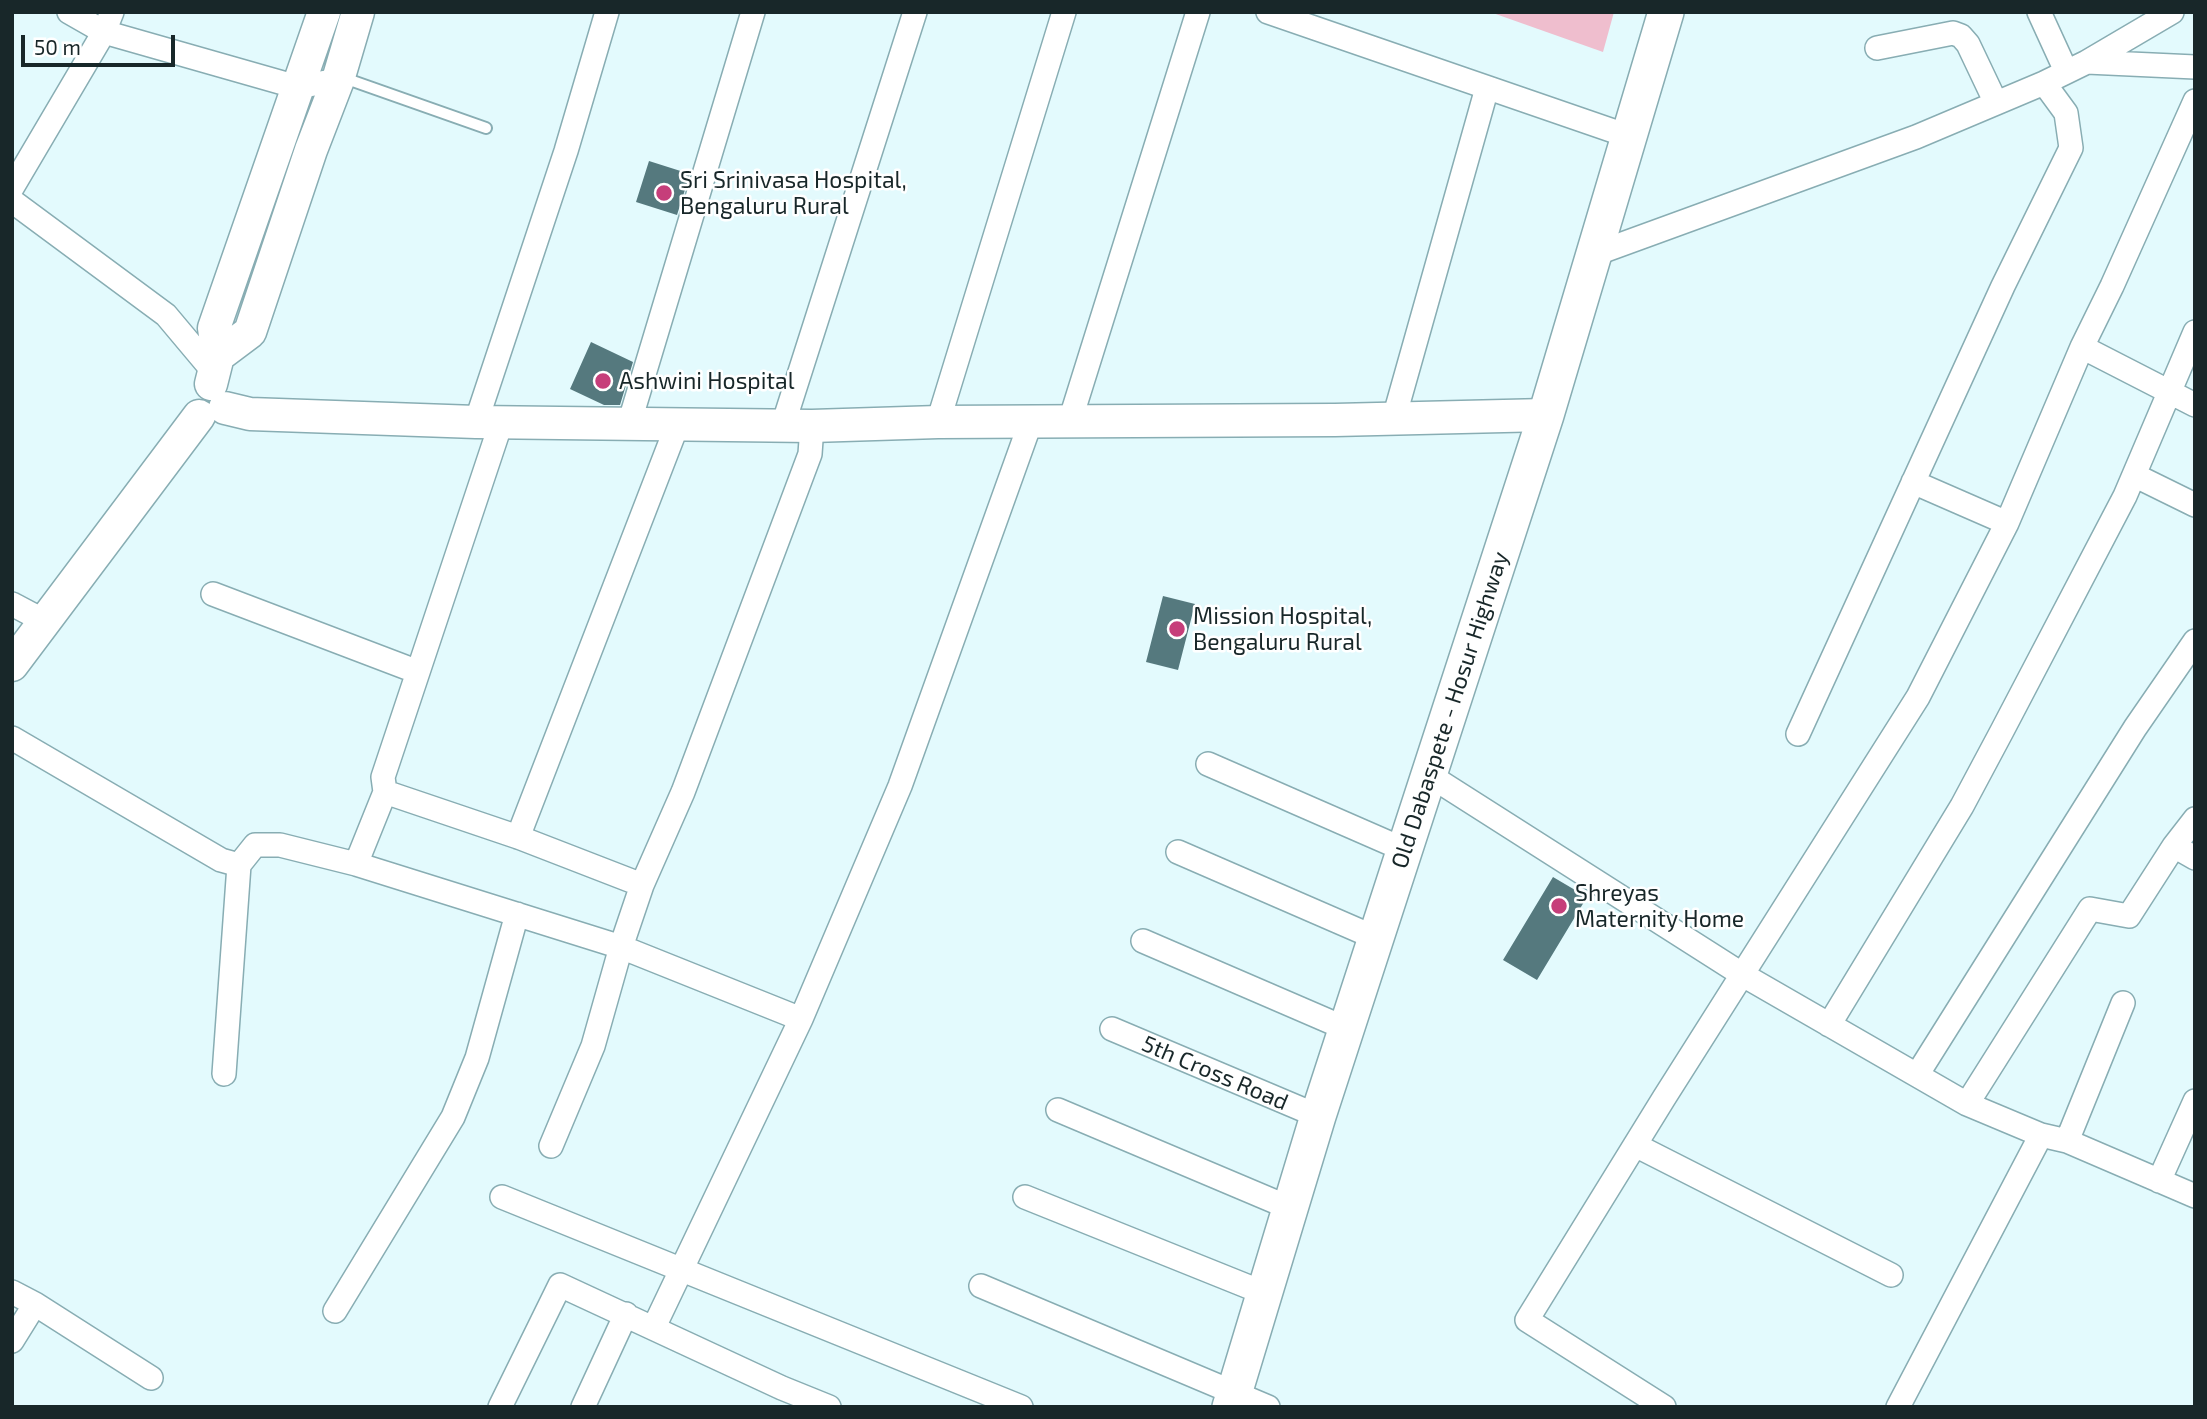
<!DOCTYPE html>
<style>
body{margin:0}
#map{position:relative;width:2207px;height:1419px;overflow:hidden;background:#e3fafd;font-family:"Exo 2",sans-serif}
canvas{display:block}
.frame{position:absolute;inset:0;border:14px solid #182729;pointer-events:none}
.scale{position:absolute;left:21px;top:35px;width:154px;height:32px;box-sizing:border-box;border:4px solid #182729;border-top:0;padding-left:9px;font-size:21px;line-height:24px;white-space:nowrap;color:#182729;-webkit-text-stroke:5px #fff;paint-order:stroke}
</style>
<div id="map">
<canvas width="2207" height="1419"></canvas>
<div class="frame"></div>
<div class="scale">50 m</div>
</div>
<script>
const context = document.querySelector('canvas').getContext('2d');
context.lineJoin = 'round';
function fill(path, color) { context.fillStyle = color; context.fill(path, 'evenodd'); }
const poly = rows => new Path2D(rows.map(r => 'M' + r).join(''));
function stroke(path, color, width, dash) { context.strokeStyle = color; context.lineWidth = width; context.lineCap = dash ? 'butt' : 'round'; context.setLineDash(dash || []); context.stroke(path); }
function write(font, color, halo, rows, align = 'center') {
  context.font = font + ' "Exo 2",sans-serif'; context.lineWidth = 5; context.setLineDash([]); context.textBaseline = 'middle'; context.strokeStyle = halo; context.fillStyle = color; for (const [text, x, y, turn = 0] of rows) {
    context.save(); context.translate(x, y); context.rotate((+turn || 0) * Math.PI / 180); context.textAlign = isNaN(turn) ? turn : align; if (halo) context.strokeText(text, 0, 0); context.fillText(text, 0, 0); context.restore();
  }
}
const green = poly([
 [1490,12,1614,12,1603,52]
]);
const building = poly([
 [649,161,690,174,677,215,636,202],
 [591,342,633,362,620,405,604,405,570,389],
 [1163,596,1195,604,1178,670,1146,662],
 [1553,877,1587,897,1537,980,1503,960]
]);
const lane = poly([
 [343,80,347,79,486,128]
]);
const street = poly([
 [69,12,104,32,112,12],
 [1268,12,1628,136],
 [2039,12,2066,71],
 [1877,48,1953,33,1961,36,1968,44,1996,103],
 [2087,62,2172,12],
 [12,188,104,32,297,87,338,80],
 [12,201,166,315,213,371],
 [1595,254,1916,137,2044,83,2087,62,2195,67],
 [2082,347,2195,405],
 [1394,418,1487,88],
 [1070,421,1198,12],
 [476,422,566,151,607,12],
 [938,422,1064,12],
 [629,424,753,12],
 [783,425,915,12],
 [2134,475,2195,505],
 [1913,482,2007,523],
 [213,594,418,672],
 [12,604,46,622],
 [1798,734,2003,286,2071,148,2066,113,2044,83],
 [12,738,221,860,239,865],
 [1208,764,1405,850],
 [1429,775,1743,975,1967,1104,2041,1135,2067,1141,2195,1196],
 [385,792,518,837,642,885],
 [518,837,678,423],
 [2174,846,2195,858],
 [1178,852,1376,938],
 [356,864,385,792,383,777,501,423],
 [1143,941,1347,1029],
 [1829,1025,1962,806,2002,731,2125,496,2195,332],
 [1112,1029,1318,1116],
 [224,1074,239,865,255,845,280,845,356,864,621,947,642,885,683,792,810,454,812,426],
 [1917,1075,2135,728,2195,641],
 [1967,1104,2090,909,2129,916,2174,846,2195,819],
 [1058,1110,1290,1208],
 [2067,1141,2123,1003],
 [1635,1145,1891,1275],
 [551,1146,593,1046,621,947,801,1019],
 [2159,1181,2195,1101],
 [502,1197,1021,1407],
 [1025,1197,1264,1293],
 [981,1286,1268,1407],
 [12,1292,35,1304,151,1378],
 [335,1311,453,1117,477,1058,517,914],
 [654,1327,801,1019,900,786,1031,421],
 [12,1341,35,1304],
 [500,1407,560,1285,782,1388,829,1407],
 [583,1407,626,1314],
 [1664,1407,1527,1320,1664,1098,1918,697,2007,523,2082,347,2112,286,2195,101],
 [1898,1407,2041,1135]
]);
const secondary = poly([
 [218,356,250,332,311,150,338,80,358,12],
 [211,384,218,356,214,328,324,12],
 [225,408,250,414,476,422,812,426,938,422,1335,420,1546,415],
 [12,665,199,416]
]);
const primary = poly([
 [1230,1407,1318,1116,1546,415,1666,12]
]);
const markers = [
 [664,193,9,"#c63e7a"],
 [603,381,9,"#c63e7a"],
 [1177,629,9,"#c63e7a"],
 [1559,906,9,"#c63e7a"]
];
const poiNames = [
 ["Sri Srinivasa Hospital,",680,180],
 ["Bengaluru Rural",680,206],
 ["Ashwini Hospital",619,381],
 ["Mission Hospital,",1193,616],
 ["Bengaluru Rural",1193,642],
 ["Shreyas",1575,893],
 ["Maternity Home",1575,919]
];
const streetNames = [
 ["Old Dabaspete - Hosur Highway",1450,710,-72],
 ["5th Cross Road",1215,1073,23]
];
fill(green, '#efbece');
fill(building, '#55797e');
stroke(lane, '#88adb3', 14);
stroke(street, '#88adb3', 26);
stroke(secondary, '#88adb3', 35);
stroke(primary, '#88adb3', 38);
stroke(lane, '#fff', 10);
stroke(street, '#fff', 23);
stroke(secondary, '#fff', 32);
stroke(primary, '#fff', 35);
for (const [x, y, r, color] of markers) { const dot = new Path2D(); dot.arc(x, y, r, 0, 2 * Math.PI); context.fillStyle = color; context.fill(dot); stroke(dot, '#fff', 2.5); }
write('23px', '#182729', '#fff', poiNames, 'left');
write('23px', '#182729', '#fff', streetNames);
</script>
